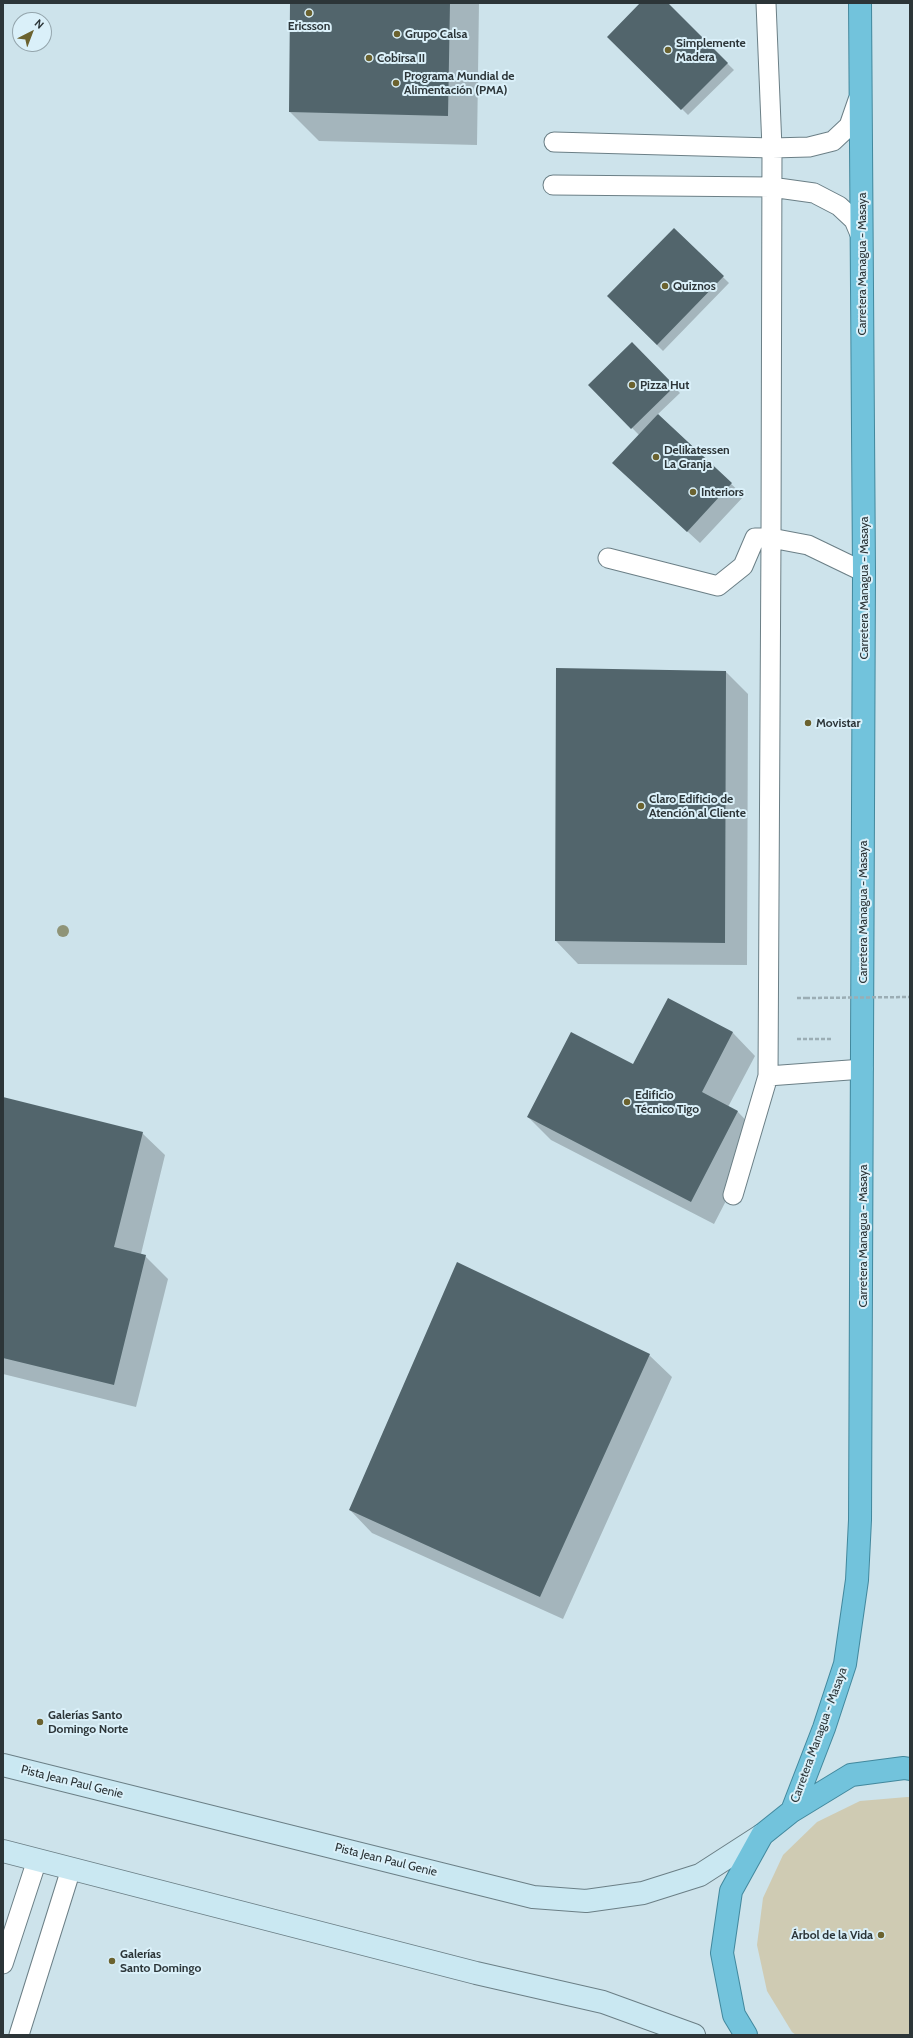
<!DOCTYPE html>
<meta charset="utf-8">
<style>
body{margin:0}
#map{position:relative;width:913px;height:2038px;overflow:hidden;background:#cde3eb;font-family:Cabin,sans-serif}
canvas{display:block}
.frame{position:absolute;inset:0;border:4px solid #2c3538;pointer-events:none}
.north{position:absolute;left:12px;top:12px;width:40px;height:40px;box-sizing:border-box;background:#daf0f9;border:1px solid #94a5ac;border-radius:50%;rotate:42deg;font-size:11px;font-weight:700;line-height:16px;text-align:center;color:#2c3538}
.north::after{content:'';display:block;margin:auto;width:14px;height:18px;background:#6b622f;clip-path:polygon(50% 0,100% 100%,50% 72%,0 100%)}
</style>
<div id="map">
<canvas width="913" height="2038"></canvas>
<div class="frame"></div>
<div class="north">N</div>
</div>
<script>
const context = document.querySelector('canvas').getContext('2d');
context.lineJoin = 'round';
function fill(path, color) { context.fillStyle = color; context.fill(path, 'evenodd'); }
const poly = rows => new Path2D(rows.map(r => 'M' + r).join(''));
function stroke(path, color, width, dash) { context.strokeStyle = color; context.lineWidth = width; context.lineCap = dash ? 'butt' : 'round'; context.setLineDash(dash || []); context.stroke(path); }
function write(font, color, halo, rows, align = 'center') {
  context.font = font + ' Cabin,sans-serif'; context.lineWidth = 4; context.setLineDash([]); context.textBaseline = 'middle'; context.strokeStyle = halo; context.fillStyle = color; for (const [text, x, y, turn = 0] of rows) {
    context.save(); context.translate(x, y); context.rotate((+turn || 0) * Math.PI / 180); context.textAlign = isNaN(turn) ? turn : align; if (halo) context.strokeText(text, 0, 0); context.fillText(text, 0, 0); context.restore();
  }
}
const green = poly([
 [907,1797,910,1797,910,2035,796,2035,792,2032,767,1991,757,1945,763,1898,783,1855,817,1822,860,1801]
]);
const shadow = poly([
 [291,3,479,3,477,145,319,141,290,112],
 [642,3,666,3,734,70,688,115,609,36],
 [674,229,729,283,663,351,608,296],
 [632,343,680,393,657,415,744,496,700,543,626,475,639,435,590,385],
 [726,672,748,694,747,965,578,964,556,941],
 [668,999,733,1033,755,1056,728,1107,738,1112,760,1135,714,1224,551,1140,528,1117,634,1065],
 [3,1098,142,1133,165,1155,141,1254,145,1256,168,1279,136,1407,3,1374],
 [649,1355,672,1377,563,1619,372,1533,350,1510]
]);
const building = poly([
 [290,3,450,3,448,116,289,112],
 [640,3,668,3,728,63,681,110,607,37],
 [674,228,724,276,657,345,607,296],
 [632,342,675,386,631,429,588,385],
 [658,414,732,483,687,532,612,463],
 [556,668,726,671,725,943,555,941],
 [668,998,733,1032,702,1092,738,1111,691,1202,527,1117,571,1032,633,1064],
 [3,1097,143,1132,114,1247,146,1255,114,1385,3,1358],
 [457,1262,650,1354,540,1597,349,1510]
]);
const path = poly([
 [797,998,806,998],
 [797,1039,832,1039]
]);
const service = poly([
 [766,3,772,148,771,538,808,545,864,572],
 [554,142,772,148,809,147,833,141,849,126,858,100],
 [553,185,771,187,814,193,839,206,854,220,862,239],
 [608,558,718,586,743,566,755,538,771,538,768,1076,863,1069],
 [733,1195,768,1076],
 [3,1964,37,1860],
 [19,2035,71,1869]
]);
const secondary = poly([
 [3,1765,533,1897,586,1901,643,1893,700,1875,762,1835],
 [3,1851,476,1973,603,2002,694,2035]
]);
const trunk = poly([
 [792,1811,824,1728,845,1664,857,1580,860,1520,864,572,860,3],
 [746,2035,734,2015,722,1953,731,1891,762,1835,792,1811,851,1775,904,1768,910,1769]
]);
const pathBridge = poly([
 [806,998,910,997]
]);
const trees = [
 [63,931]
];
const markers = [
 [309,13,4,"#6b622f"],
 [397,34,4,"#6b622f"],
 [668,50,4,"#6b622f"],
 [369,58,4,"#6b622f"],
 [396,83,4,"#6b622f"],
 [665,286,4,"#6b622f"],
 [632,385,4,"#6b622f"],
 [656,457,4,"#6b622f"],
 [693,492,4,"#6b622f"],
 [808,723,4,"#6b622f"],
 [641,806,4,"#6b622f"],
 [627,1102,4,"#6b622f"],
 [40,1722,4,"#6b622f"],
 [881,1935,4,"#6b622f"],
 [112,1961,4,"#6b622f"]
];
const poiNames = [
 ["Ericsson",309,26,"center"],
 ["Grupo Calsa",405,34],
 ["Simplemente",676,43],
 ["Madera",676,57],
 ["Cobirsa II",377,58],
 ["Programa Mundial de",404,76],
 ["Alimentación (PMA)",404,90],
 ["Quiznos",673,286],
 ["Pizza Hut",640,385],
 ["Delikatessen",664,450],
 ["La Granja",664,464],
 ["Interiors",701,492],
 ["Movistar",816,723],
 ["Claro Edificio de",649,799],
 ["Atención al Cliente",649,813],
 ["Edificio",635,1095],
 ["Técnico Tigo",635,1109],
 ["Galerías Santo",48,1715],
 ["Domingo Norte",48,1729],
 ["Árbol de la Vida",873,1935,"right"],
 ["Galerías",120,1954],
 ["Santo Domingo",120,1968]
];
const streetNames = [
 ["Carretera Managua - Masaya",862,264,-90],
 ["Carretera Managua - Masaya",864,588,-90],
 ["Carretera Managua - Masaya",863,912,-90],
 ["Carretera Managua - Masaya",863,1236,-90],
 ["Carretera Managua - Masaya",819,1735,-70],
 ["Pista Jean Paul Genie",72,1782,14],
 ["Pista Jean Paul Genie",386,1860,14]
];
fill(green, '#cfcbb3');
fill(shadow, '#0003');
fill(building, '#52656c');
stroke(service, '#6b7f86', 21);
stroke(secondary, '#6b7f86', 24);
stroke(trunk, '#42889d', 24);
stroke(path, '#9badb4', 2.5, [4, 2]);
stroke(service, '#fff', 19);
stroke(secondary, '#cae8f2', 22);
stroke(trunk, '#72c3dc', 22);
stroke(pathBridge, '#9badb4', 2.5, [4, 2]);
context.fillStyle = '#8f9477';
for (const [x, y] of trees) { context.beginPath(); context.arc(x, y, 6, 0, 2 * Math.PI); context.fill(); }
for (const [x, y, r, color] of markers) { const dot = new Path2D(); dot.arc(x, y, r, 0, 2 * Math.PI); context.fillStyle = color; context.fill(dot); stroke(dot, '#daf0f9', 1.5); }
write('bold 12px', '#2c3538', '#daf0f9', poiNames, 'left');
write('12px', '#2c3538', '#daf0f9', streetNames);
</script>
